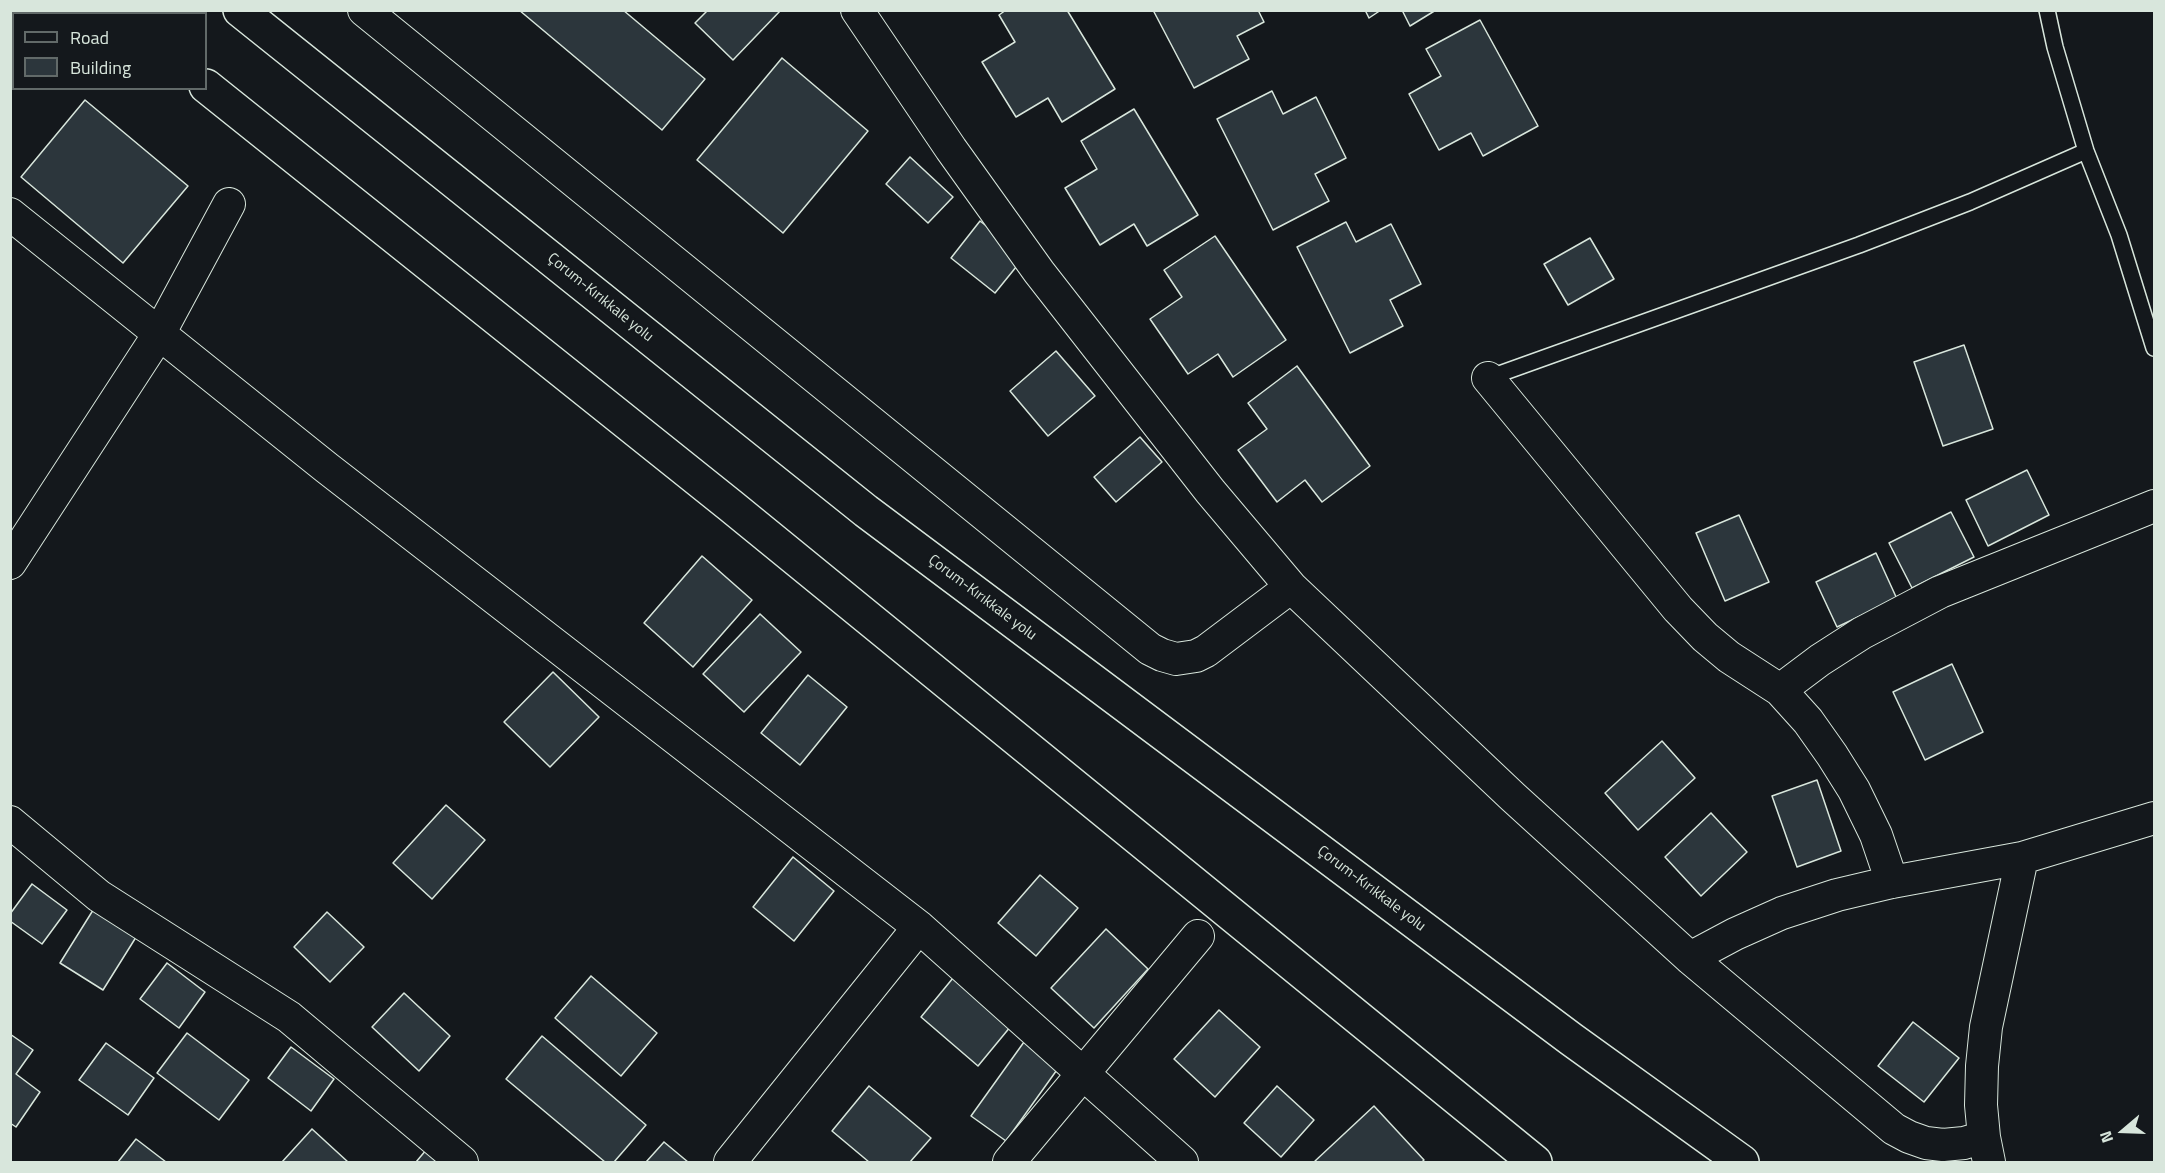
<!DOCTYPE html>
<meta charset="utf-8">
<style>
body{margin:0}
#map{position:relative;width:2165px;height:1173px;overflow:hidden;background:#14181c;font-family:"Titillium Web",sans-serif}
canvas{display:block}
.frame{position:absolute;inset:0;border:12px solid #d8e6dc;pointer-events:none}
.legend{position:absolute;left:12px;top:12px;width:195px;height:78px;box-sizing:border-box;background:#14181c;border:2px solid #626a69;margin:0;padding:8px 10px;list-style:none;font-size:18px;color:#d8e6dc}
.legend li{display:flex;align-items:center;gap:12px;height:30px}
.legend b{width:30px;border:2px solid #626a69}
.north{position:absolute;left:2093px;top:1101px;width:60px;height:60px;-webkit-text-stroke:4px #14181c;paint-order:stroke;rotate:251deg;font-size:16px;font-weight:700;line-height:24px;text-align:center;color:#d8e6dc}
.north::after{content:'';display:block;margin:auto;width:21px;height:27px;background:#d8e6dc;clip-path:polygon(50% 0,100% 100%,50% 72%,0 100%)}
</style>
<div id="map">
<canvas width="2165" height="1173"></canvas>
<div class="frame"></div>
<ul class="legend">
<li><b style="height:8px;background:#14181c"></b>Road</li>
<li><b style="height:16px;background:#2c363c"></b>Building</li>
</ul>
<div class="north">N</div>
</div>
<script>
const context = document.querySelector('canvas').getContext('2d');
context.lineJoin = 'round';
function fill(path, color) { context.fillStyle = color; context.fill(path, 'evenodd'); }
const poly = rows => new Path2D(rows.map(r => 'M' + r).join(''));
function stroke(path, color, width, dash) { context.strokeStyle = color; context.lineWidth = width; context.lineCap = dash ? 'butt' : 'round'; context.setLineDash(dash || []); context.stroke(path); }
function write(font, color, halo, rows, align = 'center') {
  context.font = font + ' "Titillium Web",sans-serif'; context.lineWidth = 4.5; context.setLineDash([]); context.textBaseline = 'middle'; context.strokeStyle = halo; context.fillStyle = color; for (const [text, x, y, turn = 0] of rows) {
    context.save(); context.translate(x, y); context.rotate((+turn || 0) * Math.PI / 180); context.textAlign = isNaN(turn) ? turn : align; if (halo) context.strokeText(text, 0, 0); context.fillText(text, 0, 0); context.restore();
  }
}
const building = poly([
 [519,10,623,10,705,79,662,130,519,10],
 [708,10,781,10,733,60,695,23,708,10],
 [1006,10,1067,10,1115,89,1062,122,1048,98,1016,117,982,62,1015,42,999,15,1006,10],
 [1153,10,1258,10,1264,22,1237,36,1249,59,1194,88,1153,10],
 [1365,10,1381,10,1369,18,1365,10],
 [1402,10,1436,10,1410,26,1402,10],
 [1480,20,1538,126,1483,156,1471,133,1439,150,1409,94,1441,76,1426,49,1480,20],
 [782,58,868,131,783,233,697,160,782,58],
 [1272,91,1283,114,1316,97,1346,158,1315,174,1329,201,1273,230,1217,119,1272,91],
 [85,100,188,186,123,263,21,177,85,100],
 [1134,109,1198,215,1147,246,1134,224,1100,245,1065,188,1097,169,1081,141,1134,109],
 [910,157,953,197,928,223,886,184,910,157],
 [980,221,1025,256,995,293,951,258,980,221],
 [1346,222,1356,242,1391,224,1421,284,1390,300,1403,326,1350,353,1297,247,1346,222],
 [1215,236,1286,340,1233,377,1218,354,1188,374,1150,319,1182,297,1164,270,1215,236],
 [1590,238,1614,279,1568,305,1544,264,1590,238],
 [1964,345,1993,429,1943,446,1914,362,1964,345],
 [1056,351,1095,396,1048,436,1010,391,1056,351],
 [1297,366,1370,466,1322,502,1305,480,1277,502,1238,450,1267,429,1248,403,1297,366],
 [1140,437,1162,462,1116,502,1094,477,1140,437],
 [2027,470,2049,515,1988,546,1966,500,2027,470],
 [1951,512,1974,557,1912,588,1889,543,1951,512],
 [1739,515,1769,582,1725,601,1696,533,1739,515],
 [1876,553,1897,599,1837,627,1816,582,1876,553],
 [702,556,752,600,693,667,644,623,702,556],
 [760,614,801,652,744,712,703,674,760,614],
 [1952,664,1983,732,1925,760,1893,692,1952,664],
 [553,672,599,717,550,767,504,722,553,672],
 [808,675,847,707,800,765,761,733,808,675],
 [1662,741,1695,778,1638,830,1605,793,1662,741],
 [1817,780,1841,851,1797,867,1772,796,1817,780],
 [446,805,485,840,432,899,393,863,446,805],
 [1711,813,1747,852,1701,896,1665,857,1711,813],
 [793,857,834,891,794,941,753,907,793,857],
 [1040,875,1078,908,1036,956,998,923,1040,875],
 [32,884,67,910,42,944,10,921,10,914,32,884],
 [95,907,138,934,103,990,60,963,95,907],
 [327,912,364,947,330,982,294,947,327,912],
 [1106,929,1148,969,1094,1028,1051,988,1106,929],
 [167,963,205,992,179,1028,140,999,167,963],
 [591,976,657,1033,621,1076,555,1018,591,976],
 [953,978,1011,1026,978,1066,921,1017,953,978],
 [404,993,450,1036,419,1071,372,1027,404,993],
 [1219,1010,1260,1047,1215,1097,1174,1059,1219,1010],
 [1913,1022,1959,1058,1924,1102,1878,1066,1913,1022],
 [187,1033,249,1080,219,1120,157,1073,187,1033],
 [10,1034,33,1050,16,1074,40,1092,16,1127,10,1123,10,1034],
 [542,1036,646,1125,614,1162,605,1162,506,1079,542,1036],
 [1024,1042,1059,1067,1006,1141,971,1116,1024,1042],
 [106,1043,154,1078,128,1115,79,1080,106,1043],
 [291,1047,334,1079,311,1111,268,1078,291,1047],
 [869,1086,931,1138,910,1162,869,1162,832,1131,869,1086],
 [1277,1086,1314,1120,1281,1157,1244,1123,1277,1086],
 [1374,1106,1424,1160,1422,1162,1317,1162,1315,1161,1374,1106],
 [312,1129,348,1162,282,1162,312,1129],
 [136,1139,166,1162,118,1162,136,1139],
 [664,1142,688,1162,646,1162,664,1142],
 [432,1143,455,1162,416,1162,432,1143]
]);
const service = poly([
 [2047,10,2055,47,2086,151,2119,235,2154,348],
 [1488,378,1859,245,1970,202,2086,151]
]);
const minor = poly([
 [364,10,1150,649,1162,655,1176,659,1196,656,1206,651,1291,587],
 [857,10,951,149,1039,272,1210,491,1291,587,1513,797,1690,958,1894,1129,1909,1137,1926,1143,1943,1145,1964,1143,1984,1137],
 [10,214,327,468,919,927,1182,1162],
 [1488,378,1678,609,1705,637,1729,657,1780,690,1808,721,1832,755,1854,790,1876,835,1892,882],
 [10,563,159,334,229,204],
 [1780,690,1820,660,1862,633,1940,592,2154,506],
 [10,822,99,896,289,1017,462,1162],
 [1690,958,1735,934,1782,913,1837,895,1892,882,2022,858,2154,818],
 [730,1162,919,927],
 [1009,1162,1198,936],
 [1989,1162,1984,1137,1981,1105,1982,1066,1986,1027,2022,858]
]);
const trunk = poly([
 [111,10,115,14],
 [240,10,866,511,1571,1039,1742,1162],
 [206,86,731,506,1535,1162]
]);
const streetNames = [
 ["Çorum-Kırıkkale yolu",600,298,39],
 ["Çorum-Kırıkkale yolu",982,598,37],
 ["Çorum-Kırıkkale yolu",1371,889,37]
];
fill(building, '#2c363c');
stroke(building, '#d8e6dc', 1.5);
stroke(service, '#d8e6dc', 18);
stroke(minor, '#d8e6dc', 34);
stroke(trunk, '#d8e6dc', 36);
stroke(service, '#14181c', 15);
stroke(minor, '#14181c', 32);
stroke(trunk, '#14181c', 33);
write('15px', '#d8e6dc', '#14181c', streetNames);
</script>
